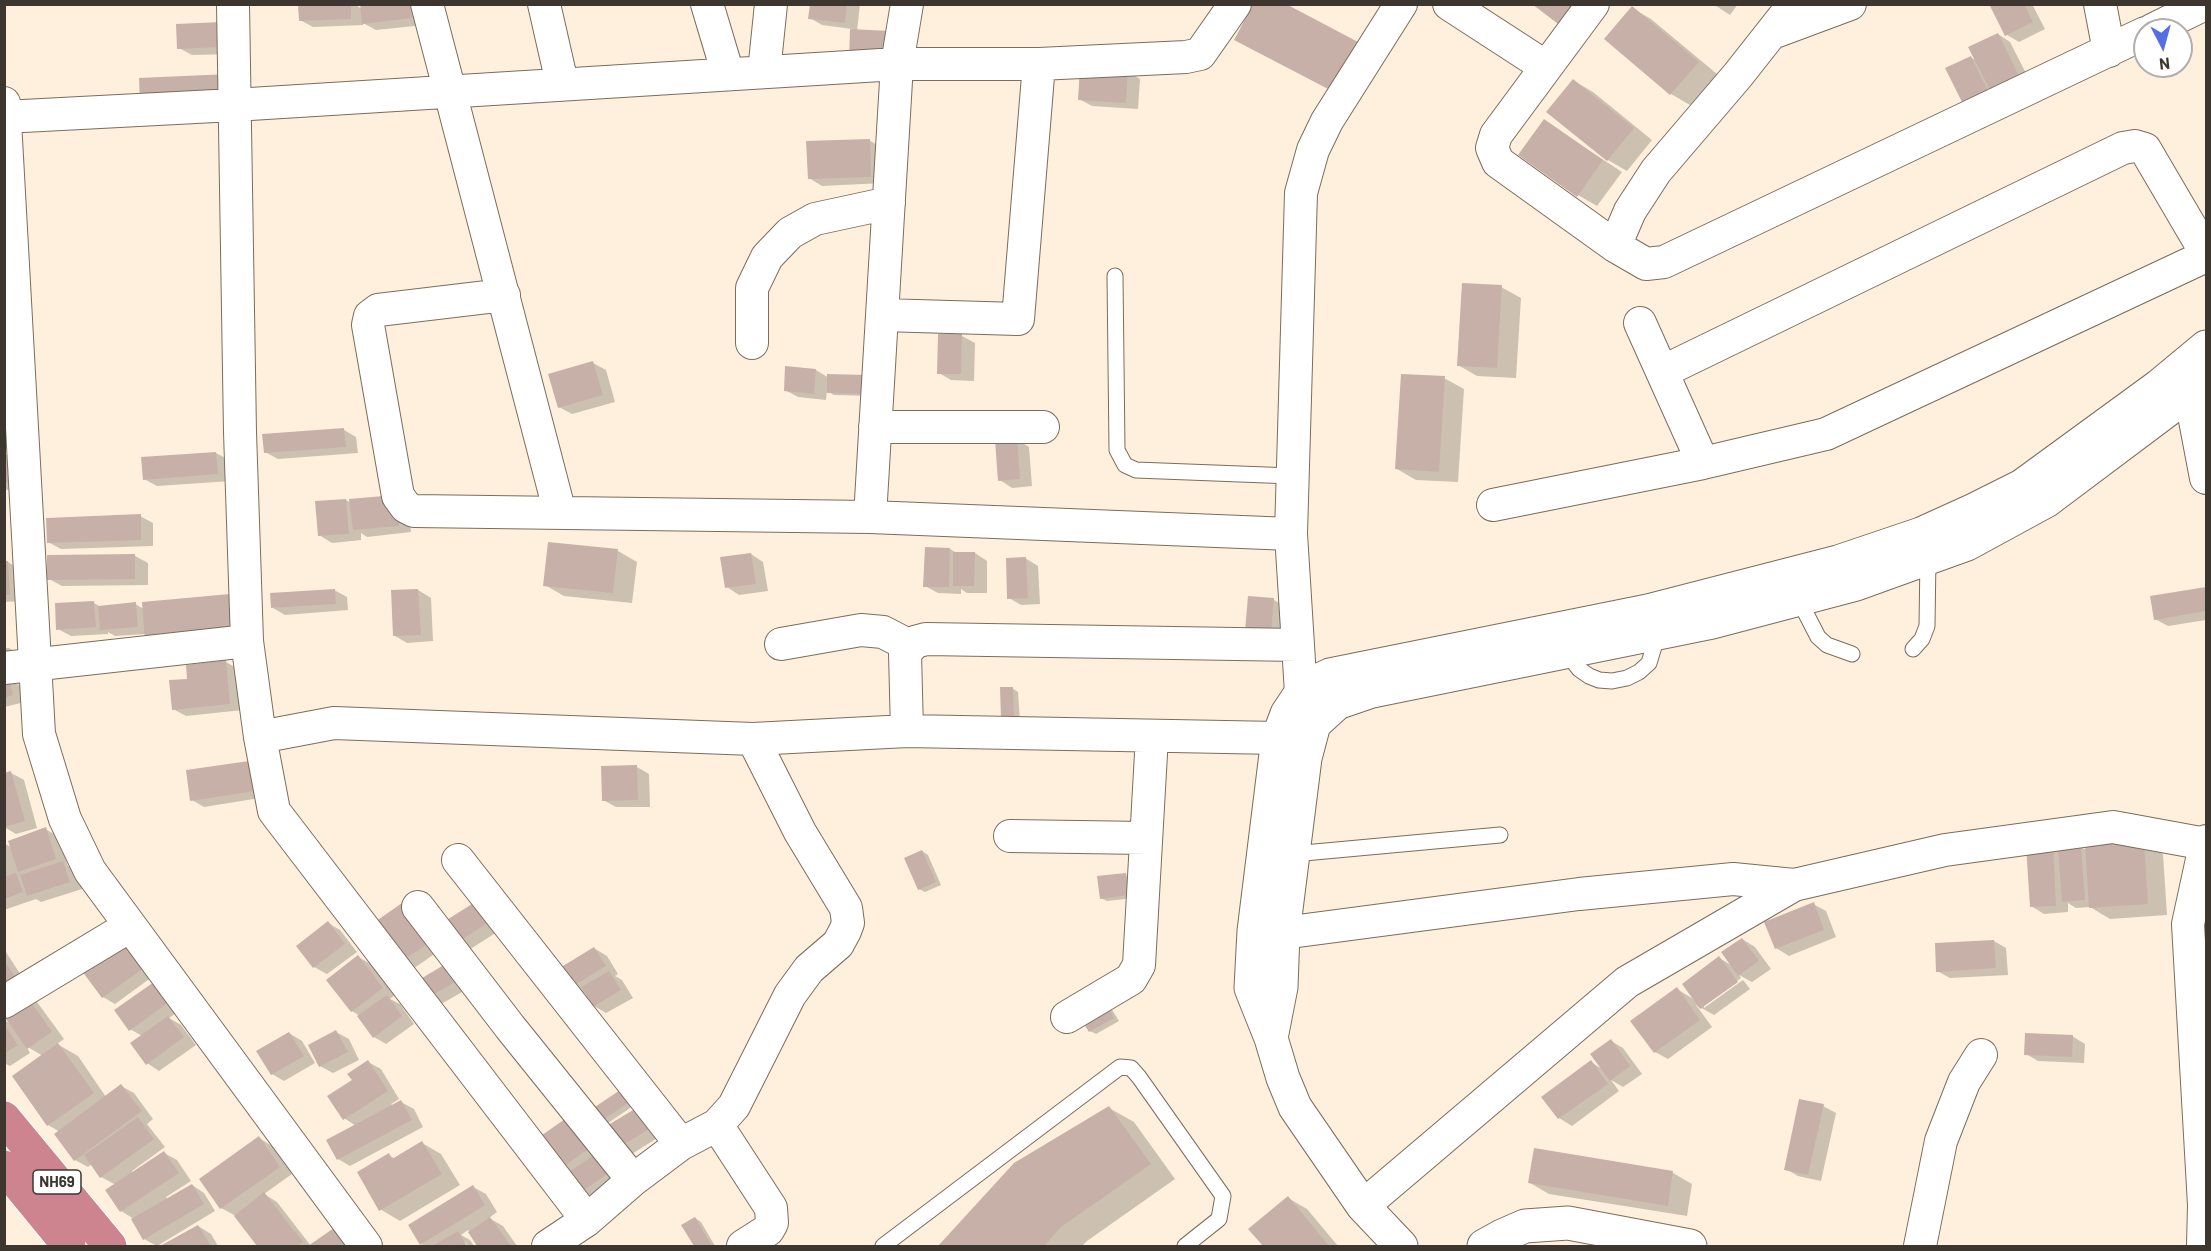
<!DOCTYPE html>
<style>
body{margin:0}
#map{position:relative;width:2211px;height:1251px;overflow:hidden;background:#fff0dd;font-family:Barlow,sans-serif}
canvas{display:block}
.frame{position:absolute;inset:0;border:6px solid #3c362f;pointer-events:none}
.north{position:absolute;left:2133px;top:18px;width:60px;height:60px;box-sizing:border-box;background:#fff;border:2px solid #b1afac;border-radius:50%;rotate:174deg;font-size:16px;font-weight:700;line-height:24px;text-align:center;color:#3c362f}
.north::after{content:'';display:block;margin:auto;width:21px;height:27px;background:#566ee4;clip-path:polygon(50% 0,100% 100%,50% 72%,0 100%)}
</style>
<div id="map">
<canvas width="2211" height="1251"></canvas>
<div class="frame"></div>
<div class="north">N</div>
</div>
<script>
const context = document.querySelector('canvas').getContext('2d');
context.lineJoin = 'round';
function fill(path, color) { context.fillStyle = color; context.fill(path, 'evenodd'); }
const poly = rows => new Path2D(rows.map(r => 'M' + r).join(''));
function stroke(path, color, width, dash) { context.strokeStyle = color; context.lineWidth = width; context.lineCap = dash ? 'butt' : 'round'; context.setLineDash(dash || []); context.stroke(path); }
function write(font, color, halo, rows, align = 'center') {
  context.font = font + ' Barlow,sans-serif'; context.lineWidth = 6; context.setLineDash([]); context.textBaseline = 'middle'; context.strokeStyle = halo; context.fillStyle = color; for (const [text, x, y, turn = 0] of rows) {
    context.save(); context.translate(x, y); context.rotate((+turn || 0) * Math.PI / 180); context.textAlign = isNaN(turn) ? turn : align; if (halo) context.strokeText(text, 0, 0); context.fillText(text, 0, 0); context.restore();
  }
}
const shadow = poly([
 [354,4,362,9,373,4,416,4,424,25,376,30,363,23,363,25,313,27,300,20,300,5],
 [811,4,860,4,857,31,851,60,852,29,822,25,810,18],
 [1713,4,1738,4,1730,15],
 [1991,4,2032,4,2045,29,2019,42,2007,35],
 [1632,8,1651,19,1717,74,1690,105,1671,94,1606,38],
 [178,25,235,54,192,55,179,48],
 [1998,34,2010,42,2033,87,1979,114,1970,57,1977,61],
 [1127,71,1140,79,1138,109,1092,106,1079,99],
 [1574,81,1593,92,1652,140,1627,171,1608,160],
 [1544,121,1622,172,1597,206,1578,195],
 [869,140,882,148,883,183,822,186,809,178],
 [1501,287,1521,298,1516,378,1477,376,1458,365],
 [940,335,962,336,975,343,974,381,951,380,939,373],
 [593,363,606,370,615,402,572,414,559,407],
 [816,370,829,378,872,396,834,395,827,391,826,400,798,397,785,390],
 [1444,378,1464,389,1458,482,1416,480,1397,469],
 [344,430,356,437,358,453,278,459,265,452],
 [1016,439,1029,447,1032,486,1012,488,1000,480],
 [216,453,229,460,231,481,157,486,144,479],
 [4,457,22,489,4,490],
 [346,500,351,503,408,503,411,532,367,537,361,533,361,540,332,543,319,535],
 [140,516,153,523,153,546,61,549,48,542],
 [926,548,950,549,957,553,975,553,987,561,987,593,967,593,961,589,961,594,938,593,925,586],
 [618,551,637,562,632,603,564,596,545,585],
 [751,554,763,562,768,591,739,595,727,587],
 [135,556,148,563,148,585,62,586,49,579],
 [1025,558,1038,566,1040,604,1021,605,1009,598],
 [4,562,8,562,21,570,22,601,4,602],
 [2206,588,2206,620,2168,626,2155,619,2151,598],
 [334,590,347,597,348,610,285,615,273,608],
 [418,590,431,598,433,641,407,643,395,636],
 [1274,600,1286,607,1283,639,1246,630],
 [94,603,101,607,135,604,144,609,146,634,115,636,108,632,108,634,71,636,58,629],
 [4,648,9,648,21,655,4,672],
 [226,662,238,669,243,710,186,716,173,709,189,680],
 [9,679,22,687,25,702,4,707,4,680],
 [1012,688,1018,692,1020,721,1009,721],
 [249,762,266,797,204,807,192,800],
 [637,767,649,774,650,807,616,807,603,800],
 [11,773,24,780,37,828,16,834,4,827],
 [45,829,58,836,68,866,76,870,82,889,41,902,36,899,4,910,4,843,12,848],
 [2144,843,2163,854,2167,915,2110,919,2090,907,2076,908,2068,903,2068,912,2044,914,2031,906,2028,848,2080,847,2087,850],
 [922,851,928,855,941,885,925,892,919,889],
 [1125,875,1131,878,1134,898,1107,901,1101,898],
 [480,900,505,927,464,953,452,946],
 [1813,904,1826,911,1836,937,1789,956,1776,948],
 [328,923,340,930,357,952,327,974,314,967],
 [371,926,443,948,410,971],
 [1742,939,1755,947,1771,969,1752,982,1739,975,1741,978,1704,1005,1704,1008,1743,980,1750,989,1714,1015,1696,1005,1712,1027,1668,1059,1655,1052,1677,989,1695,1000,1719,958,1733,966],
 [128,940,159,972,115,1004,103,997],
 [1994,941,2006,948,2008,975,1950,978,1937,971],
 [594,948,607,956,618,974,615,976,622,980,633,998,606,1013,594,1006,586,993,584,994,571,987],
 [4,949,28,986,4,988],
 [358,957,371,964,395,995,390,999,400,1004,414,1024,386,1044,374,1037,360,1016,352,1011],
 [454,961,476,984,436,1007,423,1000],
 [154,983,180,1010,169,1018,181,1025,196,1045,159,1071,147,1063,142,1036,130,1029],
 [25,994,37,1002,64,1039,57,1044,78,1056,106,1097,121,1086,134,1093,153,1119,147,1124,165,1147,132,1171,133,1174,164,1153,177,1160,191,1181,166,1197,167,1199,192,1185,204,1193,215,1211,157,1246,144,1239,134,1219,121,1211,116,1185,101,1177,92,1164,88,1167,75,1160,60,1132,48,1125,43,1056,26,1046,30,1053,10,1066,4,1063,4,1020,11,1024],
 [1109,1005,1119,1021,1096,1034,1090,1031],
 [336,1032,349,1039,359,1060,333,1073,320,1066],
 [289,1033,302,1041,315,1063,284,1081,272,1074],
 [2072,1036,2085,1044,2084,1063,2038,1061,2026,1054],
 [1611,1041,1623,1048,1642,1074,1623,1087,1611,1080,1619,1091,1572,1126,1559,1118,1591,1062,1602,1069],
 [368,1062,381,1069,399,1099,391,1104,393,1106,401,1102,414,1109,423,1127,350,1166,338,1159,356,1126,344,1118,354,1081],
 [626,1088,639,1102,602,1127,596,1124],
 [643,1106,667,1132,627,1157,614,1150],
 [1823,1106,1836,1113,1821,1181,1798,1176,1786,1169],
 [1109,1108,1134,1122,1175,1179,1087,1241,1082,1246,940,1246,1015,1165],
 [575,1114,625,1178,588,1204,537,1140],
 [259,1138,272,1146,292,1174,264,1194,277,1202,311,1246,344,1223,368,1246,259,1246,234,1215,221,1208],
 [422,1143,441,1154,460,1185,400,1221,380,1209,389,1155,395,1159],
 [1536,1150,1673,1173,1692,1184,1687,1216,1549,1194,1530,1183],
 [473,1187,486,1194,497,1212,489,1218,503,1226,517,1246,479,1246,468,1230,461,1235,470,1240,474,1246,468,1246,465,1242,462,1242,465,1246,426,1246,421,1244],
 [1288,1198,1307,1209,1338,1246,1265,1246,1250,1229],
 [695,1218,701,1222,715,1246,695,1246,683,1225],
 [198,1226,211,1234,218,1246,163,1246]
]);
const building = poly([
 [298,4,351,4,351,19,299,21],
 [360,4,410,4,412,18,362,24],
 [810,4,847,4,845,23,808,19],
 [1253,4,1286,4,1358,42,1332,91,1234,40],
 [1532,4,1585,4,1566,30],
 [1989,4,2024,4,2033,22,2005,36],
 [1632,6,1699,62,1670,95,1604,39],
 [222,22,223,47,177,49,176,24],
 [850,29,890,31,889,63,849,61],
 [1998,33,2021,80,1992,94,1968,47],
 [1971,56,1990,95,1965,108,1945,68],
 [1080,67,1128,70,1126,103,1078,100],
 [229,74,231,100,140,104,139,78],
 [1573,79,1634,128,1607,161,1546,112],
 [1544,119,1603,160,1577,197,1518,155],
 [870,139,871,177,808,179,806,141],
 [1462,283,1502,285,1497,368,1457,366],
 [938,334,962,334,961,374,937,374],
 [593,361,603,395,558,408,548,374],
 [785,366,816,369,814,394,784,391],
 [827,374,867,375,867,394,827,393],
 [1401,374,1445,376,1439,472,1395,469],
 [344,428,346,447,264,453,262,434],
 [1017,438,1020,479,998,481,995,440],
 [216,452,218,474,143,480,141,457],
 [4,455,9,455,10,483,4,483],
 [395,495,399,526,353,530,349,499],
 [346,499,349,534,318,536,315,501],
 [141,514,141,540,47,543,46,518],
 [548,542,618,549,613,593,543,586],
 [925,547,950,548,949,587,923,587],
 [953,552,975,552,974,586,953,586],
 [751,553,756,584,725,588,720,557],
 [135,554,135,579,47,580,47,555],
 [1026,557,1028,598,1007,599,1006,558],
 [4,561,8,561,10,595,4,595],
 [2206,587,2206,611,2154,620,2150,596],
 [335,589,336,604,271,608,270,593],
 [418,589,421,635,393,636,391,590],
 [230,594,234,634,145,642,142,602],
 [1248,596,1274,598,1271,633,1245,631],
 [94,601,96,627,56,630,55,603],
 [136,602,138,627,100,630,98,606],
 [226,660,230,704,172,710,169,680,187,679,186,665],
 [9,678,13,695,4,698,4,679],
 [1000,687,1013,687,1014,718,1001,719],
 [249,761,254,791,190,801,186,770],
 [637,765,638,800,602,801,601,766],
 [11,771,25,821,4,827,4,773],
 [46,827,56,859,18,872,8,841],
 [2144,841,2148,904,2089,908,2085,845],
 [2053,845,2056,906,2030,907,2026,846],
 [2081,845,2085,900,2062,902,2058,847],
 [922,850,936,882,918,890,904,858],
 [63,861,70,882,27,896,20,875],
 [16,873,23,892,4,899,4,877],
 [1126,873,1128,895,1100,899,1097,876],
 [480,899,494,919,450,947,437,926],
 [405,901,432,941,396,965,369,926],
 [1814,902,1824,930,1775,949,1764,922],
 [328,921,345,944,313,968,296,946],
 [128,938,148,965,102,998,82,971],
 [1742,938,1759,961,1738,976,1721,952],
 [1994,940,1996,968,1936,972,1935,943],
 [594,947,606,966,570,988,558,969],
 [358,955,383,988,351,1012,326,980],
 [1719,956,1738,982,1700,1009,1682,984],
 [454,959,464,977,422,1001,412,984],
 [4,960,16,978,4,985],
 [609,971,621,990,593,1007,581,987],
 [154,982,169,1002,129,1031,114,1010],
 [1677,987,1700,1020,1654,1053,1630,1021],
 [25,993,52,1032,27,1049,4,1016],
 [387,995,402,1016,373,1038,357,1016],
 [1104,1000,1114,1018,1089,1032,1078,1014],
 [168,1016,184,1037,146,1065,130,1043],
 [4,1024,18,1045,4,1054],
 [336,1030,348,1052,319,1067,308,1045],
 [289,1032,304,1056,271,1075,256,1051],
 [2025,1033,2073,1035,2072,1057,2024,1055],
 [1611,1039,1630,1066,1610,1081,1590,1054],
 [58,1043,94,1093,47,1126,12,1076],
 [368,1060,388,1091,343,1120,327,1096,352,1080,347,1074],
 [1591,1060,1608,1084,1558,1119,1541,1097],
 [121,1084,142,1111,74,1161,54,1134],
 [626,1086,634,1099,595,1125,586,1113],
 [1799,1099,1824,1104,1808,1175,1784,1170],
 [401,1100,412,1120,337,1160,326,1140],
 [643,1104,656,1125,613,1151,600,1130],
 [1109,1106,1151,1164,1061,1227,1044,1246,938,1246,1014,1163],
 [575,1112,597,1143,557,1171,535,1140],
 [138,1117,154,1139,100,1178,84,1155],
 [259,1136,280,1167,220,1209,199,1179],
 [422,1141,442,1174,379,1211,357,1172,389,1153,392,1159],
 [1534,1148,1673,1171,1668,1206,1528,1183],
 [164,1151,179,1173,120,1212,105,1190],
 [600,1151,613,1170,574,1197,560,1178],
 [192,1184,204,1204,143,1240,131,1219],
 [473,1185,485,1205,420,1245,408,1225],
 [264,1192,303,1242,297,1246,257,1246,234,1216],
 [1288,1196,1329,1246,1263,1246,1248,1229],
 [490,1217,511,1246,477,1246,468,1232],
 [695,1217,712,1246,694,1246,681,1225],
 [344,1221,362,1246,308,1246],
 [198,1225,211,1246,160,1246],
 [458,1231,467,1246,432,1246]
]);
const lane = poly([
 [1115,276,1117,450,1125,465,1136,470,1292,476],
 [1799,600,1818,637,1827,645,1852,654],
 [1913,649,1922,639,1927,626,1928,557],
 [1566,652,1579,669,1589,676,1599,680,1612,681,1627,678,1639,672,1649,663,1658,633],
 [1293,854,1500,835],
 [883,1246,1120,1067,1131,1068,1139,1077,1223,1196,1219,1219,1185,1246]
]);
const street = poly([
 [233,4,240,432,247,641,260,737,274,811,587,1220],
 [427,4,560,513],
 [544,4,562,83],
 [707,4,728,74],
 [1449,4,1546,67],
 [1593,4,1496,135,1492,148,1498,162,1615,246,1646,264,1664,262,2145,33],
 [2100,4,2109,51],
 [2152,30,2205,4],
 [1772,33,1850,4],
 [764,72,771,4],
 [4,103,39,734,65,819,90,871,366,1246],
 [4,117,234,105,897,64,1039,64,1186,57,1200,54,1235,4],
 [1615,246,1630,211,1656,171,1738,75,1794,4],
 [504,295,378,310,370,316,368,325,398,496,406,507,414,511,870,517,1291,534],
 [882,315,1018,319,1039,64],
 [1640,323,1703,463],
 [752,343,752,288,767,257,790,233,815,219,889,203],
 [1662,372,2123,148,2135,146,2145,149,2206,253],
 [2190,394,2206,478],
 [875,427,1043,427],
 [1493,505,1703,463,1826,434,2206,256],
 [870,517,897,64,907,4],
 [781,644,861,630,883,632,910,646],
 [4,668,247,641],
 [1309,712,1301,693,1291,534,1301,193,1313,150,1327,121,1401,4],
 [907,731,905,653,915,642,926,639,1298,645],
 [260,737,334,723,753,739,907,731,1278,738],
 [1010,836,1146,838],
 [458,860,681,1144],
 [418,907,510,1027,633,1180],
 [1258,932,1283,933,1579,894,1733,879,1794,885],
 [4,1002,130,926],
 [1067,1017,1131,979,1139,965,1152,736],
 [717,1125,771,1208,772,1223,768,1230,743,1246],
 [1363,1206,1627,982,1794,885,1945,850,2113,827,2206,844],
 [548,1246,587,1220,633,1180,681,1144,717,1125,734,1106,790,995,809,969,838,944,845,931,848,923,846,908,800,832,753,739],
 [1920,1246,1941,1141,1964,1082,1981,1055],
 [2203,1246,2204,1205,2188,924,2206,841]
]);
const secondary = poly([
 [1271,1038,1281,987,1283,933,1305,758,1314,724,1337,703,1372,691,1712,622,1856,584,1967,544,2046,501,2206,381],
 [1401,1246,1363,1206,1295,1107,1283,1078,1271,1038,1251,988,1254,931,1278,738,1287,714,1301,693,1313,683,1330,675,1648,611,1838,562,1921,534,1974,510,2022,486,2159,386,2206,347],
 [1484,1246,1502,1236,1525,1226,1568,1223,1690,1246]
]);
const highway = poly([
 [4,1118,110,1246],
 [4,1167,69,1246]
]);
const shields = [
 [57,1182,48]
];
const shieldNames = [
 ["NH69",57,1182]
];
fill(shadow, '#0003');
fill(building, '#c7b0a8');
stroke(lane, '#7a6d5d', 17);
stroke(street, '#7a6d5d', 34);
stroke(secondary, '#7a6d5d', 35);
stroke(highway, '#fff', 35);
stroke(lane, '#fff', 15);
stroke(street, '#fff', 32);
stroke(secondary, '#fff', 33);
stroke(highway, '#ce848f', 33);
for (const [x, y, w] of shields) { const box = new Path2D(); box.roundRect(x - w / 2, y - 12, w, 24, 4.5); context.fillStyle = '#fff'; context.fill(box); stroke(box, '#3c362f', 1.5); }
write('bold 15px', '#3c362f', null, shieldNames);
</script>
